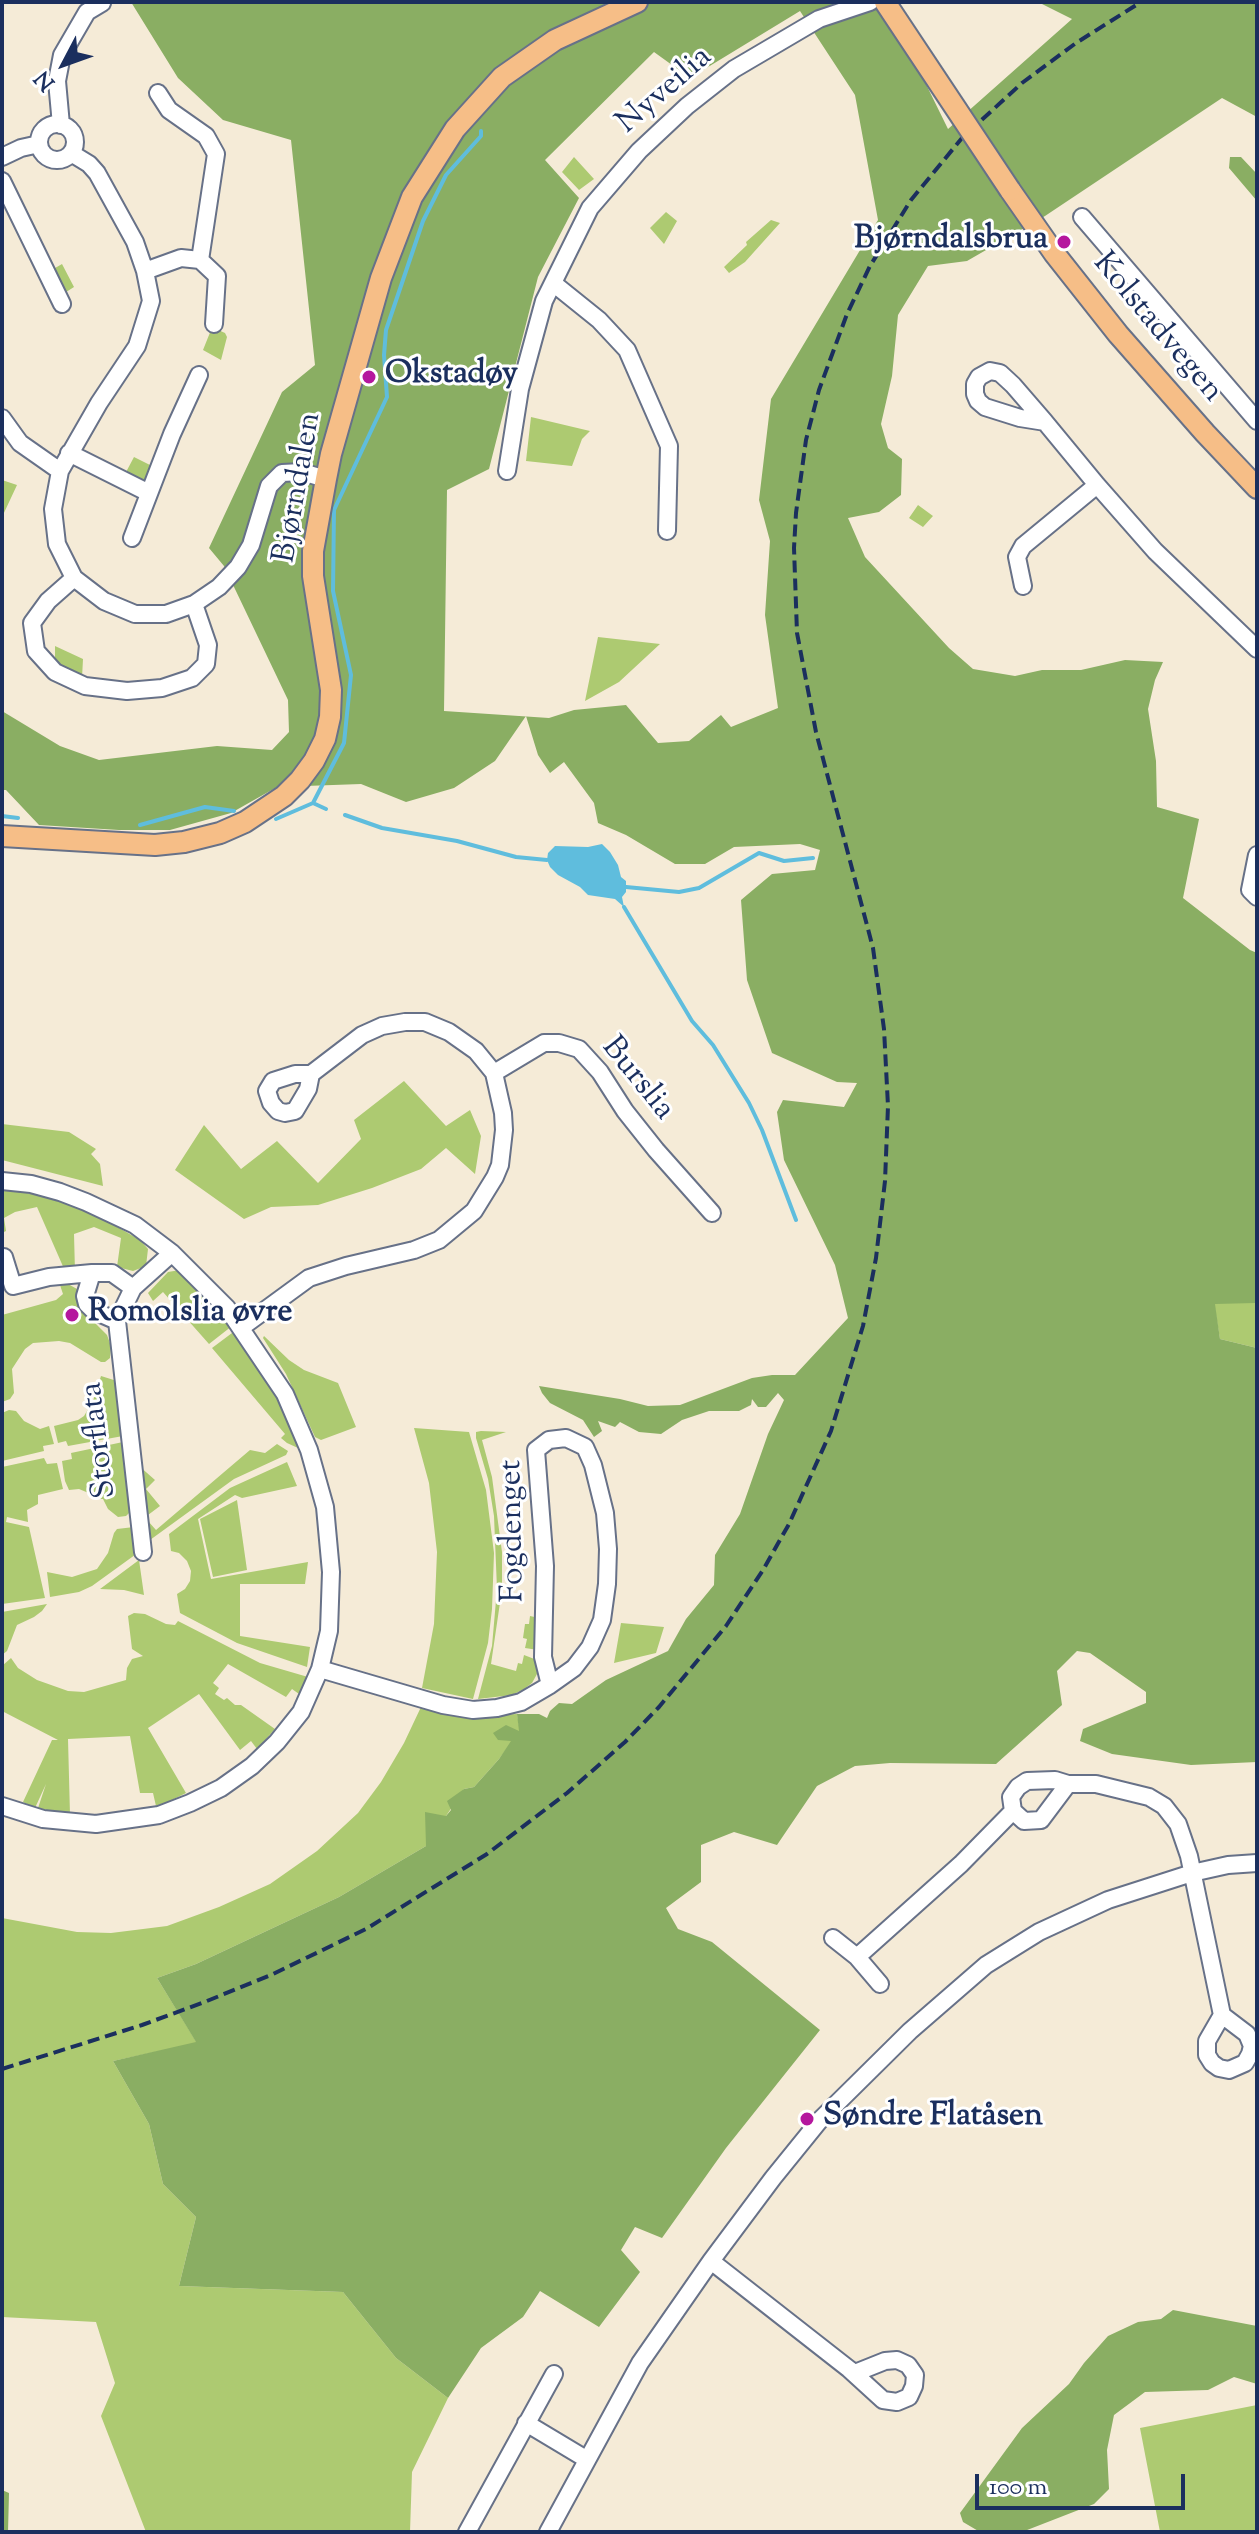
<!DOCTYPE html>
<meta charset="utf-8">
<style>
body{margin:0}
#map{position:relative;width:1259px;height:2534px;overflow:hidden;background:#f5ebd7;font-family:"Sorts Mill Goudy",serif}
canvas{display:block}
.frame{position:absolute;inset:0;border:4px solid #1b2f5e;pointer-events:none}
.north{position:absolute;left:24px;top:24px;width:80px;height:80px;-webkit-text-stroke:6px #fff;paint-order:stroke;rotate:229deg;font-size:22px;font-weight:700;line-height:32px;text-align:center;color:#1b2f5e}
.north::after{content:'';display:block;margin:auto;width:28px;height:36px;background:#1b2f5e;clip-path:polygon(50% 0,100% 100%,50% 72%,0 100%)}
.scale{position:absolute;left:975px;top:2474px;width:210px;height:36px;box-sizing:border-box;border:4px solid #1b2f5e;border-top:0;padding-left:10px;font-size:24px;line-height:28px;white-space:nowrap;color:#1b2f5e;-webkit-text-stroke:6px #fff;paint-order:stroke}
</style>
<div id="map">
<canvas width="1259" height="2534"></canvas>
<div class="frame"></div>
<div class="north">N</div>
<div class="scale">100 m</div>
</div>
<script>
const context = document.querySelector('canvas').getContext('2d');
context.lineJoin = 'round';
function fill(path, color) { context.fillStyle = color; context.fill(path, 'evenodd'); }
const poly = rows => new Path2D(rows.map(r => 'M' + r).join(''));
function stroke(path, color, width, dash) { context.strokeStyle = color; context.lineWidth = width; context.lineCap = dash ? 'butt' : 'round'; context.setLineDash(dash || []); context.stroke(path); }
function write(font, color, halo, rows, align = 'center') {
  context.font = font + ' "Sorts Mill Goudy",serif'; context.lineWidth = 6; context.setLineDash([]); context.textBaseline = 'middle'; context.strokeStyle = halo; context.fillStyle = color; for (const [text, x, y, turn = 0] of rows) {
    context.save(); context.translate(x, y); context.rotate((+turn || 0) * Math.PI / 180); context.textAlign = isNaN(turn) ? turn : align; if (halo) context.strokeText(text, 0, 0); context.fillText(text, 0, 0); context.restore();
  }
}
const green = poly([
 [574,157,594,179,579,190,562,172],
 [666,212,677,221,664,244,650,228],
 [771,220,780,223,745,262,729,273,724,267,747,245,746,242],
 [62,264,74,287,63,294,50,271],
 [216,329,225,333,227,337,221,360,203,350,211,330],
 [531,417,590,431,582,439,572,466,526,461],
 [134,457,154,467,147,487,125,474],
 [2,480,17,485,3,515,2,514],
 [918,505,933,516,923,527,909,518],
 [598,637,660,644,619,682,585,701],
 [55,646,83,659,82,678,55,664],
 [404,1081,446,1126,470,1110,481,1136,475,1174,446,1148,421,1169,372,1188,318,1205,271,1207,244,1219,175,1170,204,1125,241,1169,277,1141,318,1183,361,1139,354,1120],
 [2,1124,69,1132,96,1149,91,1154,100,1164,103,1186,2,1160],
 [2,1188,57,1199,100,1217,140,1240,148,1249,146,1266,133,1271,117,1267,121,1238,94,1227,74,1234,75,1272,65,1271,37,1207,15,1212,4,1218,6,1231,2,1233],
 [180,1270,232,1326,209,1344,163,1292,153,1301,148,1293,168,1272],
 [68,1284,77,1289,81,1309,107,1335,111,1346,110,1358,105,1362,101,1362,70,1343,59,1341,33,1343,25,1349,12,1369,14,1393,10,1399,2,1402,2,1315,56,1300,63,1294,60,1285],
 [1257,1299,1257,1348,1220,1339,1214,1303,1254,1303],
 [236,1330,268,1377,302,1445,298,1448,287,1443,281,1438,285,1434,212,1348],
 [264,1336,289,1360,304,1370,338,1383,356,1427,321,1440,315,1437,286,1374,263,1338],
 [101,1376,117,1381,123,1436,68,1446,66,1441,58,1443,54,1426,78,1420,84,1416,93,1401],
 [9,1410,16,1411,24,1421,40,1429,49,1426,54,1444,43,1446,44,1451,2,1461,2,1413],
 [414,1428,469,1432,486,1490,494,1553,492,1609,488,1643,473,1699,422,1688,434,1624,437,1552,429,1483],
 [481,1431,506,1432,482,1440,492,1477,502,1552,502,1589,491,1664,516,1671,518,1663,522,1664,524,1655,537,1660,537,1674,532,1683,524,1689,512,1695,478,1699,492,1646,497,1589,494,1516,488,1479,476,1438,476,1432],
 [123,1442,125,1445,132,1510,126,1516,118,1517,108,1509,103,1499,94,1499,91,1494,79,1489,69,1490,65,1481,62,1461,72,1459,71,1453],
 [277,1444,288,1451,286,1455,234,1479,150,1540,145,1524,148,1521,156,1530,250,1450,265,1453],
 [44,1458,47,1464,57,1463,63,1489,38,1495,38,1504,27,1510,28,1522,7,1517,6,1522,29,1527,45,1598,2,1604,2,1467],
 [287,1462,297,1486,242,1498,235,1495,198,1519,211,1579,308,1562,305,1584,240,1584,240,1636,310,1647,307,1667,237,1643,180,1613,177,1594,185,1589,190,1581,191,1571,187,1561,179,1553,171,1551,169,1534,230,1488],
 [138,1465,155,1480,146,1489,160,1506,148,1515,144,1514],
 [237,1500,247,1570,213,1577,200,1519],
 [134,1527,139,1552,92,1586,79,1592,50,1597,47,1572,72,1577,97,1569,108,1553,114,1533,117,1529],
 [139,1560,144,1595,124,1590,100,1589],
 [47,1604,42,1611,34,1617,17,1625,7,1651,2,1655,2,1612],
 [134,1613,145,1614,166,1624,175,1625,178,1621,260,1663,308,1677,299,1694,292,1689,286,1697,228,1664,213,1683,219,1688,215,1694,224,1700,227,1698,235,1705,241,1705,275,1729,257,1749,251,1741,240,1750,199,1694,148,1728,186,1793,170,1801,156,1806,153,1793,140,1793,130,1736,68,1739,70,1815,38,1808,46,1784,35,1808,23,1802,52,1740,58,1740,2,1711,2,1666,11,1658,18,1668,37,1680,68,1691,84,1692,126,1680,127,1668,132,1659,143,1656,132,1649,128,1616],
 [530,1616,539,1618,538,1650,525,1648,527,1639,523,1638,525,1624,529,1624],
 [621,1623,664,1627,656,1653,614,1663],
 [421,1707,445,1714,475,1716,517,1714,520,1731,499,1759,474,1787,464,1789,426,1846,339,1897,196,1964,157,1978,197,2043,113,2061,149,2124,163,2184,196,2217,179,2286,343,2292,396,2358,448,2398,412,2472,410,2532,146,2532,101,2416,115,2383,96,2322,2,2317,2,1918,77,1932,111,1933,167,1926,219,1907,270,1884,317,1851,358,1813,381,1782,404,1743],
 [1257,2405,1257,2532,1160,2532,1140,2428]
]);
const forest = poly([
 [131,2,892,2,893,17,948,129,1072,19,1038,2,1257,2,1257,117,1222,98,1045,216,967,261,928,266,898,315,892,376,881,424,888,448,902,459,901,495,879,512,848,518,865,557,949,648,973,669,1015,676,1042,670,1081,670,1125,660,1163,662,1155,680,1148,709,1156,761,1157,807,1199,819,1183,898,1250,950,1257,953,1257,1299,1255,1303,1215,1304,1220,1339,1257,1348,1257,1762,1191,1765,1112,1754,1080,1741,1083,1729,1146,1703,1146,1692,1090,1653,1077,1651,1057,1671,1062,1705,996,1764,890,1763,855,1766,817,1786,777,1845,734,1832,701,1845,701,1882,666,1908,678,1929,712,1942,820,2030,726,2148,662,2238,635,2227,621,2250,640,2272,599,2327,540,2291,523,2317,481,2348,448,2398,396,2358,343,2292,179,2286,196,2217,163,2184,149,2124,113,2061,196,2042,157,1978,196,1964,339,1897,426,1846,425,1812,446,1816,451,1810,447,1801,464,1789,474,1787,499,1759,511,1741,498,1740,493,1733,506,1725,519,1731,517,1714,539,1714,547,1718,550,1711,559,1703,572,1704,606,1680,668,1651,686,1619,714,1585,715,1555,740,1514,768,1434,784,1400,778,1393,766,1407,758,1407,752,1399,751,1405,739,1411,709,1411,682,1420,661,1434,639,1432,620,1422,615,1427,598,1421,602,1431,594,1437,583,1420,550,1403,542,1393,539,1386,620,1399,648,1406,680,1405,752,1378,772,1375,795,1375,848,1318,835,1265,784,1160,777,1112,783,1100,844,1107,857,1083,837,1082,772,1053,747,980,741,900,772,874,815,870,820,850,800,844,734,847,705,864,675,864,626,835,598,823,594,803,564,762,550,773,538,755,526,716,495,761,454,788,406,802,361,784,277,787,231,813,170,830,119,830,39,825,6,790,2,790,2,711,60,746,99,760,217,746,272,750,289,732,288,700,224,566,209,548,282,392,315,365,291,140,223,120,178,78],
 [800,11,855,95,878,220,771,399,759,500,770,541,765,615,778,708,731,727,721,715,689,741,658,743,626,705,574,710,549,718,444,711,447,490,489,469,538,277,579,198,545,160,654,52,690,78],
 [1230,157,1241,157,1257,174,1257,201,1229,168],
 [1173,2310,1257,2326,1257,2384,1234,2377,1208,2390,1145,2392,1114,2415,1107,2450,1109,2489,1094,2504,1022,2532,980,2532,963,2522,960,2513,1022,2428,1069,2384,1084,2363,1108,2336,1138,2322,1161,2319],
 [2,2490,9,2493,8,2532,2,2532]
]);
const water = poly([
 [602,844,610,852,618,865,621,877,626,881,626,892,622,897,624,907,615,899,588,895,580,887,558,875,550,867,547,860,548,853,555,846,588,847]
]);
const stream = poly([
 [313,803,326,809],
 [345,815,382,828,457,841,516,857,547,860],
 [2,816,18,818],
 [276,819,313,803,344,743,351,675,333,591,334,510,387,397,384,355,386,330,423,221,446,175,481,136,481,131],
 [140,825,205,807,234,811],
 [626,887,679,892,699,888,759,853,784,861,813,858],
 [624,907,692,1021,713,1045,749,1103,762,1130,796,1220]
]);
const minor = poly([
 [158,93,169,110,206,136,216,154,200,260],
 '39 142a18 18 0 1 1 36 0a18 18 0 1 1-36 0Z',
 [61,125,57,81,62,55,87,12,102,3],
 [71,153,89,164,97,173,135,242,145,271,151,301,137,346,99,403,60,471,53,509,57,544,74,578,104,601,135,614,166,614,194,604,219,587,238,567,251,545,269,486,282,473,302,472,326,479],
 [2,157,21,148,39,144],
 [2,181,62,304],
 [1082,217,1257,421],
 [145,271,181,258,200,260,217,276,214,324],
 [553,283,599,320,627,350,669,446,667,531],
 [2,418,20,443,60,471],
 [1045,422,1020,418,985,407,978,401,975,394,975,384,979,377,990,371,1000,373,1013,385,1045,422,1097,485,1155,551,1257,649],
 [69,453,149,493],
 [507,471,520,389,544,301,590,208,639,151,687,106,734,69,819,19,870,2],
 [132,538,172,434,199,375],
 [74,578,48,601,32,623,36,651,55,672,85,686,127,691,162,688,192,678,206,664,208,645,194,604],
 [1023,586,1017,557,1023,546,1097,485],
 [1257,855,1250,890,1257,897],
 [494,1073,544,1043,559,1043,579,1049,600,1072,625,1111,656,1150,712,1213],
 [2,1181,31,1184,60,1192,86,1202,135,1225,172,1253,227,1308,285,1394,309,1450,325,1507,331,1572,329,1631,320,1669,301,1712,277,1742,252,1766,221,1788,190,1803,159,1815,96,1824,43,1819,2,1806],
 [2,1258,4,1257,13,1286,49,1277,92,1273],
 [117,1321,94,1311,87,1304,85,1296,92,1273,112,1273,133,1288],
 [242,1327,309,1278,346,1266,414,1250,439,1240,474,1211,495,1177,500,1165,504,1130,503,1113,494,1073,476,1051,449,1032,425,1022,405,1022,382,1026,362,1035,311,1074,308,1089,295,1111,285,1113,278,1111,271,1103,267,1091,273,1081,295,1074,311,1074],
 [143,1552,117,1321,133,1288,172,1253],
 [320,1669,443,1705,473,1710,497,1708,521,1702,550,1685,574,1668,590,1647,602,1620,607,1584,608,1549,605,1513,593,1465,585,1447,566,1438,549,1440,536,1450,545,1566,543,1657,550,1685],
 [1068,1784,1041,1820,1024,1821,1013,1811,1011,1797,1018,1787,1027,1781,1055,1780,1068,1784,1096,1784,1149,1797,1164,1806,1178,1824,1189,1856,1222,2015,1207,2041,1207,2055,1212,2063,1219,2068,1229,2070,1245,2063,1250,2054,1252,2046,1247,2034,1222,2015],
 [833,1938,857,1957],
 [880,1984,857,1957,961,1864,1013,1811],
 [711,2261,849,2369,883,2400,897,2402,909,2397,914,2386,915,2375,908,2365,897,2360,885,2361,855,2373],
 [526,2423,586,2459],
 [467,2532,554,2374],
 [548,2532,640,2363,711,2261,773,2178,820,2120,910,2031,986,1965,1039,1932,1108,1900,1192,1873,1228,1865,1257,1863]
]);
const major = poly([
 [1010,190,1054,253,1118,334,1205,433,1257,488],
 [2,836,155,845,184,842,220,833,245,822,284,796,300,780,314,761,325,739,330,717,331,690,313,576,313,551,326,479,331,454,381,278,412,197,455,129,502,77,555,40,637,2]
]);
const rail = poly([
 [2,2069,142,2025,202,2003,271,1975,366,1929,487,1854,567,1793,625,1742,659,1707,726,1626,763,1570,789,1524,831,1431,863,1326,876,1258,885,1181,888,1106,884,1029,873,948,816,732,797,633,794,548,796,513,806,440,819,390,847,314,870,266,911,200,962,138,1022,83,1076,43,1141,2]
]);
const majorBridge = poly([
 [885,2,1010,190]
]);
const markers = [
 [1064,242,8,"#b5179e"],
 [369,377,8,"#b5179e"],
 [72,1315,8,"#b5179e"],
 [807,2119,8,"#b5179e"]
];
const streetNames = [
 ["Nyveilia",666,92,-41],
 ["Kolstadvegen",1156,329,50],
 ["Bjørndalen",300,488,-80],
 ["Burslia",636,1080,51],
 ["Storflata",101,1440,-97],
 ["Fogdenget",515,1531,-91]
];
const poiNames = [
 ["Bjørndalsbrua",1048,242,"right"],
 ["Okstadøy",385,377],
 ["Romolslia øvre",88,1315],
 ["Søndre Flatåsen",823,2119]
];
fill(green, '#adca71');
fill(forest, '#8aae63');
fill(water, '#5fbddd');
stroke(stream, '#5fbddd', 4);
stroke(minor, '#677188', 20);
stroke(major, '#677188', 24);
stroke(minor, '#fff', 16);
stroke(major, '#f6be87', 20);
stroke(rail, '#1b2f5e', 4, [12, 6]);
stroke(majorBridge, '#677188', 24, []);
stroke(majorBridge, '#f6be87', 20);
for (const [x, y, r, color] of markers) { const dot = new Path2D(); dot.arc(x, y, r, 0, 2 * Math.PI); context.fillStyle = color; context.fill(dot); stroke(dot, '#fff', 3); }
write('32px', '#1b2f5e', '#fff', streetNames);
write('bold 32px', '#1b2f5e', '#fff', poiNames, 'left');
</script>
